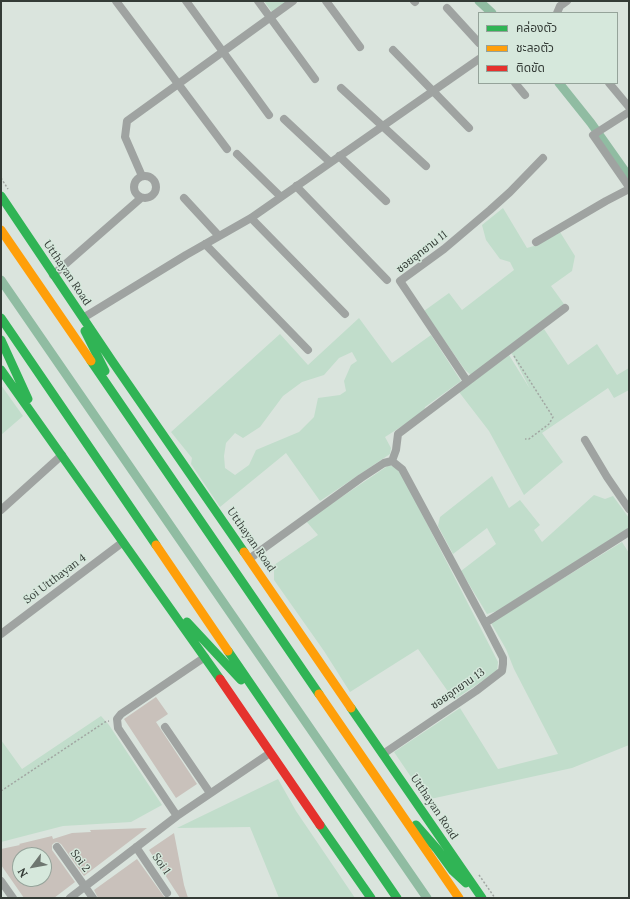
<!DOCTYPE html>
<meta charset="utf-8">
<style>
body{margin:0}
#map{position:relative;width:630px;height:899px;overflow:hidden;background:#dae4dd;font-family:Lora,"Noto Sans Thai",serif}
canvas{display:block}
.frame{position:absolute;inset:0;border:2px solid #343b36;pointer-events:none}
.legend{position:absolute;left:478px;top:12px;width:140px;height:72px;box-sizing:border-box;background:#d6e8dc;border:1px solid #95a39a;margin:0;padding:5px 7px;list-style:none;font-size:12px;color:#343b36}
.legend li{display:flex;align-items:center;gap:8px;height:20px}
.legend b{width:20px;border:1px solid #95a39a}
.north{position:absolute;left:12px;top:847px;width:40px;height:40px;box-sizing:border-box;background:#d6e8dc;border:1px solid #95a39a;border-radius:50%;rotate:238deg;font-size:11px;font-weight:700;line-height:16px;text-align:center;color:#343b36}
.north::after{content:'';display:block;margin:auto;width:14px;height:18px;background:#6e7670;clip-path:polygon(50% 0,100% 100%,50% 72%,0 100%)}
</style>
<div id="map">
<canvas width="630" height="899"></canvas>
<div class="frame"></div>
<ul class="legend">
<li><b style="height:5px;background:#30b455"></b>คล่องตัว</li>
<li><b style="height:5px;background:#ff9f0a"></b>ชะลอตัว</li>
<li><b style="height:5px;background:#e5322d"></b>ติดขัด</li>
</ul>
<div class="north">N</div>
</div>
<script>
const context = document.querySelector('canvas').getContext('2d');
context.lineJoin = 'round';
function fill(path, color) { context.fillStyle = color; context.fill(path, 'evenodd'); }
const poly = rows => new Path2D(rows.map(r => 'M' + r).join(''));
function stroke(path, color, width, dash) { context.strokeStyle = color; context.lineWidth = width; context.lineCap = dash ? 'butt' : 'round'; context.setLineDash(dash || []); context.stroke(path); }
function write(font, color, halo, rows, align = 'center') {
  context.font = font + ' Lora,"Noto Sans Thai",serif'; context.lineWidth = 3; context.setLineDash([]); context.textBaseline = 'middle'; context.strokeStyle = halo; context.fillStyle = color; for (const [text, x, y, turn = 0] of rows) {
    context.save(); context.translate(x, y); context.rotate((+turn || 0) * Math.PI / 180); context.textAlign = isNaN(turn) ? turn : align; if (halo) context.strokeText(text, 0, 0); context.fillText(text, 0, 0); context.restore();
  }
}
const green = poly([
 [264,1,288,1,272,12],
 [503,208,527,248,537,245,560,232,575,256,572,271,551,286,564,304,471,375,465,370,424,311,449,293,462,310,514,270,510,262,500,259,486,240,482,225],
 [359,318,392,363,431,335,461,381,425,407,424,412,385,437,391,448,390,454,320,501,286,453,220,507,191,464,192,458,171,432,280,334,308,365],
 [352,352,357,361,351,365,344,381,346,391,340,395,318,398,314,417,299,432,256,450,249,465,235,475,225,468,224,456,226,443,235,433,243,438,260,427,283,396,302,382,324,375,339,358],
 [544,329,568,365,597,344,617,375,629,368,629,390,614,398,608,388,542,433,563,462,524,495,489,431,459,392,509,355,530,389,511,352],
 [1,385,23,416,1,435],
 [389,465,395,467,402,475,498,662,497,671,454,700,418,649,350,692,324,651,274,580,274,565,318,535,306,521],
 [492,476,509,508,520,500,540,525,534,530,542,542,594,495,605,499,613,496,629,518,629,528,497,611,487,614,461,571,496,544,487,528,453,554,438,526,440,517],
 [622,542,629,553,629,745,572,768,435,798,426,799,394,752,460,708,498,769,558,754,514,669,506,649,491,623],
 [101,716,109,725,162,805,131,822,63,826,1,842,1,740,22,769],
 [278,779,296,811,355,898,279,898,250,827,177,828]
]);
const canal = poly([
 [479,1,492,13],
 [559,83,591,123,629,177],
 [1,280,427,898]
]);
const building = poly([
 [156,697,168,714,156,722,197,784,176,798,124,719],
 [147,828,84,876,61,844,57,842,54,843,52,845,52,850,75,882,54,898,24,898,1,865,1,849,20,845,19,844,52,836,53,839,72,833,91,832,90,830],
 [20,855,44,855,44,879,20,879],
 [174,833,184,885,188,898,180,898,149,850],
 [137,859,165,898,98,898,94,890]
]);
const path = poly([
 [1,178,8,189],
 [514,356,553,417,549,424,529,439,525,439],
 [1,791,105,722,109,721],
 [479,875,495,898]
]);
const street = poly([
 [116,1,227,149],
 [186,1,269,115],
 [258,1,315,79],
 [326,1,360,47],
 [414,1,415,2],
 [447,8,479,43],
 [557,13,560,6,567,1],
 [393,50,469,128],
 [515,83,525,95],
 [609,83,629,107],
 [341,88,426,166],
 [629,112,593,135,629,187],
 [284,119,330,162],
 [237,154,281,197],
 [339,156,386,201],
 '134 187a11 11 0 1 1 22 0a11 11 0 1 1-22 0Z',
 [142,176,125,137,127,121,293,1],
 [296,186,387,280],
 [184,198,219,236],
 [251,218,345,314],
 [536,242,606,201,629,189],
 [205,244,308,350],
 [53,275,141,198],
 [83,318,186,255,251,218,479,59],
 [467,381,400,281,444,249,490,210,510,192,543,158],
 [585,440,607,477,629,509],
 [1,510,62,455],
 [249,559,361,478,384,463,392,461,396,450,398,434,565,308],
 [485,623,629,532],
 [1,634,123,542],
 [165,727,210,793],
 [383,754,476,691,502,671,503,664,503,658,485,623,402,469,392,461],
 [177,816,118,728,117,719,121,714,205,657],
 [57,847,93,898],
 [136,847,167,893],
 [1,881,13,898],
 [70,898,177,816,270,753]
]);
const fast = poly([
 [1,196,112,361,244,552],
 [1,318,156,545],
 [85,331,105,371],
 [1,340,28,399],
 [91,361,319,694],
 [1,370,220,679],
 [187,622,241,680],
 [228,651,397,898],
 [351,708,482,898],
 [320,825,371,898],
 [416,825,437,849,453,871,466,883]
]);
const slow = poly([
 [1,230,91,361],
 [156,545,228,651],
 [244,552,351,708],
 [319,694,459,898]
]);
const jam = poly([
 [220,679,320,825]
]);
const streetNames = [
 ["ซอยอุทยาน 11",422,252,-38],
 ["Utthayan Road",67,273,56],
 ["Utthayan Road",251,540,55],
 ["Soi Utthayan 4",55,579,-37],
 ["ซอยอุทยาน 13",458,689,-35],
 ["Utthayan Road",434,807,56],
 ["Soi 2",80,861,54],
 ["Soi 1",161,864,55]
];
fill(green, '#c1ddcb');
stroke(canal, '#90bca2', 9);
fill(building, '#c9c1bb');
stroke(path, '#a1a6a2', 1.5, [2, 2]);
stroke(street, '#9fa3a1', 8);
stroke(fast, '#30b455', 9);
stroke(slow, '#ff9f0a', 9);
stroke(jam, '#e5322d', 9);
write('11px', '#343b36', '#d6e8dc', streetNames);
</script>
